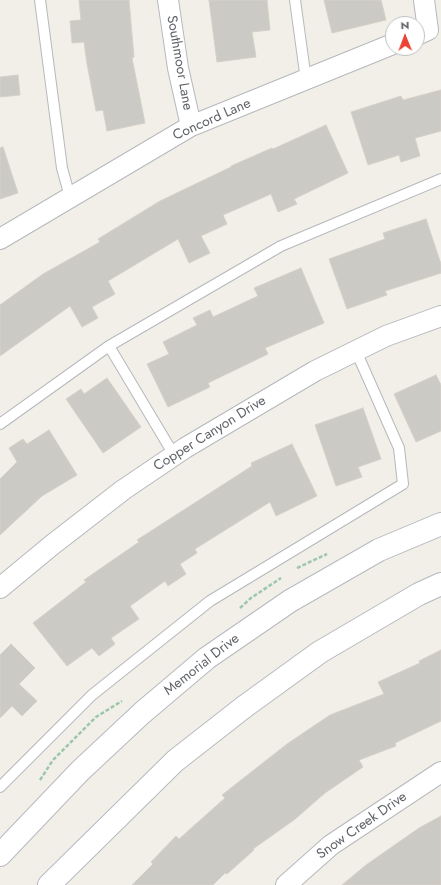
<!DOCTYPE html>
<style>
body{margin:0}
#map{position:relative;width:441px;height:885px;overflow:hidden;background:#f1efe8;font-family:Jost,sans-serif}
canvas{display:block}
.north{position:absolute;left:385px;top:16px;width:40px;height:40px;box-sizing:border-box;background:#fff;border:1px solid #bfc1c3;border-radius:50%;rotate:359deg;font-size:11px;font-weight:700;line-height:16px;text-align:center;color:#5f6368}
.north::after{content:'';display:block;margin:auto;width:14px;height:18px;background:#ea4335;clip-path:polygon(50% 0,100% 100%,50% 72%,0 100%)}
</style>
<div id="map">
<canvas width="441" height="885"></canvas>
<div class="north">N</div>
</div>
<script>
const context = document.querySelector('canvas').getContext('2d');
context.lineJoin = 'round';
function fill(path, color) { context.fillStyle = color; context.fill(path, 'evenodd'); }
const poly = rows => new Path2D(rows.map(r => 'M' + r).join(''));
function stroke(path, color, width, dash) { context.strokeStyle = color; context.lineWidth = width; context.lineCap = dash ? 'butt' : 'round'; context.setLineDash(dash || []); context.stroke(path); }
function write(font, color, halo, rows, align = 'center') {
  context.font = font + ' Jost,sans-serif'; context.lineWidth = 3; context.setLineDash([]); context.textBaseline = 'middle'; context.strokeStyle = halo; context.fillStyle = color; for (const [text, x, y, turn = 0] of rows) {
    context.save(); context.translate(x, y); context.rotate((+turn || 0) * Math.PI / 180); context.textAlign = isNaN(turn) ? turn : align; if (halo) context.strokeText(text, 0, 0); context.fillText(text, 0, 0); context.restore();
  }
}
const building = poly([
 [79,0,129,0,134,57,132,58,145,123,107,131,103,110,96,111,87,64,84,42,72,43,70,21,81,20,79,0],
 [209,0,267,0,270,30,252,32,256,57,217,62,209,0],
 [324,0,381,0,386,20,332,33,324,0],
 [18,75,20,95,0,97,0,77,18,75],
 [441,90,441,131,415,138,420,156,401,162,399,155,368,165,351,112,401,96,403,100,441,90],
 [326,125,348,173,294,199,297,204,278,212,271,194,223,215,227,224,201,236,210,253,189,263,178,239,108,281,115,294,92,307,98,318,82,327,70,306,0,356,0,305,43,274,100,242,98,239,160,201,231,167,231,166,272,148,273,149,326,125],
 [3,147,18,193,0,199,0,148,3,147],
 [426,219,441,264,441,273,385,291,387,295,347,309,329,259,385,239,383,233,426,219],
 [301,268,324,323,265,348,268,354,208,383,210,387,168,407,147,364,169,354,163,342,197,325,193,318,210,310,213,317,258,296,254,288,301,268],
 [436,375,441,385,441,431,416,442,394,394,436,375],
 [107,378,141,427,103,453,66,399,81,389,84,394,107,378],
 [363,408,381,459,358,467,362,477,336,486,315,425,363,408],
 [49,430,77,475,42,496,0,535,0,479,17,462,9,448,23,439,27,444,49,430],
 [292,444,317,496,276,516,270,502,195,549,197,553,180,564,186,574,168,586,165,581,130,606,139,619,111,638,115,644,99,656,92,648,67,666,33,623,86,582,84,580,139,542,137,540,252,466,251,463,292,444],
 [11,644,35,668,19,684,37,701,22,716,12,706,0,718,0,655,11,644],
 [441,650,441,721,395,743,396,746,359,760,363,767,325,793,294,820,253,849,254,850,227,874,225,873,213,885,132,885,153,864,151,862,176,836,179,839,225,798,222,795,287,744,330,715,384,694,378,682,420,663,419,661,441,650],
 [441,816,441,885,342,885,366,865,419,828,441,816]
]);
const path = poly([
 [297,568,327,554],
 [240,608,251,598,281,578],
 [40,780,53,760,96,717,122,701]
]);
const lane = poly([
 [40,0,62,168,70,197],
 [295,0,306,80],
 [109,346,281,246,441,179],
 [0,424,109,346,174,455],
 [0,787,92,695,210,601,403,484,399,448,356,351]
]);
const street = poly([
 [168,0,178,68,191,126],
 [417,35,428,30,424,0],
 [0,239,191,126,393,44],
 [0,588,52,545,123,490,185,448,315,371,386,336,441,316],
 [286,885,331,845,441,772]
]);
const secondary = poly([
 [0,855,80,771,142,713,207,658,290,601,379,550,441,524],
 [49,885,175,761,244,707,320,652,419,594,441,584]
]);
const streetNames = [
 ["Southmoor Lane",179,63,80],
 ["Concord Lane",212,120,-24],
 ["Copper Canyon Drive",210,434,-32],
 ["Memorial Drive",202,665,-38],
 ["Snow Creek Drive",362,826,-35]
];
fill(building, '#cccac5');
stroke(building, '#d6d1c6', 1);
stroke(lane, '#b5b8bc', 12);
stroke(street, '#b5b8bc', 22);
stroke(secondary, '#b6babf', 24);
stroke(path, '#9cc7a9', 2.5, [4, 2]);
stroke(lane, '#fff', 10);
stroke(street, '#fff', 20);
stroke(secondary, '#fff', 22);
write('14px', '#5f6368', '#fff', streetNames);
</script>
